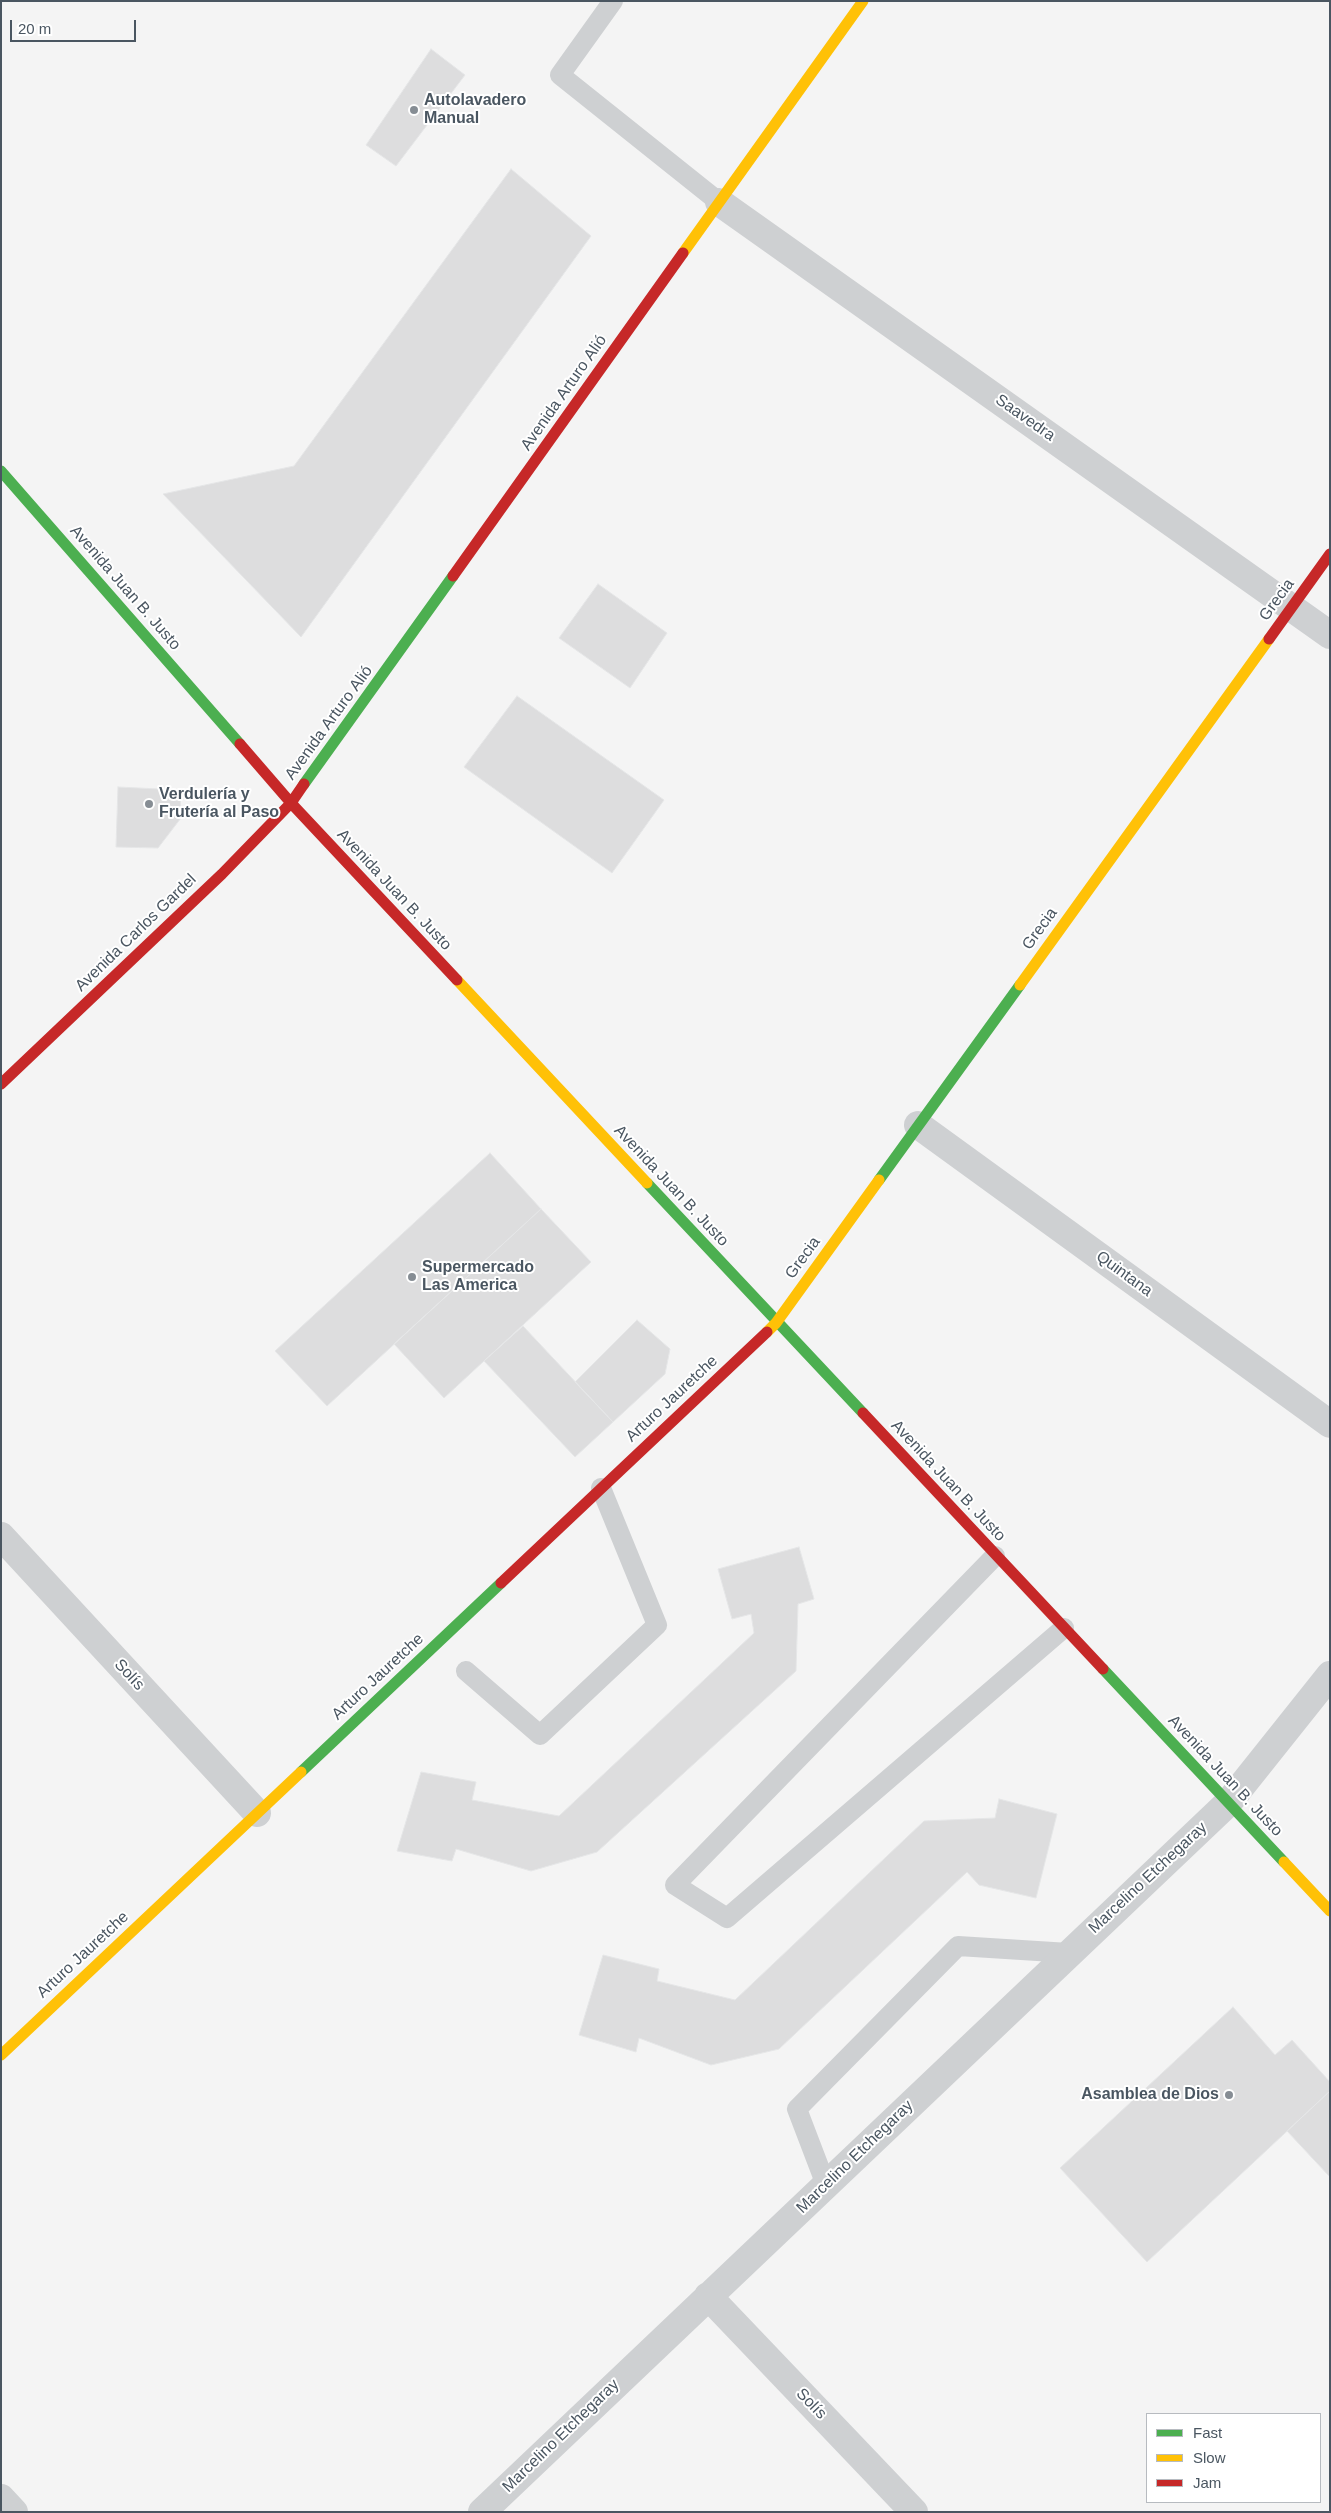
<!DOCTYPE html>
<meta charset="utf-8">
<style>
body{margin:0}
#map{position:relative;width:1331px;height:2513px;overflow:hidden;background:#f4f4f4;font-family:Helvetica,sans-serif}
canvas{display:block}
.frame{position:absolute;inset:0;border:2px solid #4a5661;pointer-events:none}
.legend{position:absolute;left:1146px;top:2413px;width:175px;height:90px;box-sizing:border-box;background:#fff;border:1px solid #b7bbc0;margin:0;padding:6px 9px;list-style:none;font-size:15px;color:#4a5661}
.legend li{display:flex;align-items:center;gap:10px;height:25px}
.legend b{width:25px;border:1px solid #b7bbc0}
.scale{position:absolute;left:10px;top:20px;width:126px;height:22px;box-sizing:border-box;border:2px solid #4a5661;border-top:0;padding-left:6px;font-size:15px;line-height:18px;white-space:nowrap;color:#4a5661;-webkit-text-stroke:4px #fff;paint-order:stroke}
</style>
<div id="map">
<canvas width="1331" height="2513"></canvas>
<div class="frame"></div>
<ul class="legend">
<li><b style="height:6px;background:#4caf50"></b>Fast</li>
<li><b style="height:6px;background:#ffc107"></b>Slow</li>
<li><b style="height:6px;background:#c62828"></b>Jam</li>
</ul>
<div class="scale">20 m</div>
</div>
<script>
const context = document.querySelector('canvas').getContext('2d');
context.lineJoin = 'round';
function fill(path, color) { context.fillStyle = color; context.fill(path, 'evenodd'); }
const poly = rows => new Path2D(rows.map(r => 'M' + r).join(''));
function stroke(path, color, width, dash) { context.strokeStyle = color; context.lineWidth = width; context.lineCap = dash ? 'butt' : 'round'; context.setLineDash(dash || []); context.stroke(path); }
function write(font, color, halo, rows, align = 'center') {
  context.font = font + ' Helvetica,sans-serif'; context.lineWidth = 4; context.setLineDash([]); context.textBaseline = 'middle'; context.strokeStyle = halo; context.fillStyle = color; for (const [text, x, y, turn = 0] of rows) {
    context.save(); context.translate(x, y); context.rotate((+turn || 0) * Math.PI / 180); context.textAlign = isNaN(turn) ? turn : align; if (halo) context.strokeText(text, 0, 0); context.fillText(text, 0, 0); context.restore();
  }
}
const building = poly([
 [431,49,465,75,396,166,366,145,431,49],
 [511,169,591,236,301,637,163,494,294,466,511,169],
 [598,584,667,633,630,688,559,638,598,584],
 [517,696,664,800,612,873,464,767,517,696],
 [118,787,180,790,181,818,158,848,116,847,118,787],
 [490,1153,541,1209,327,1406,275,1351,490,1153],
 [541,1209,591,1262,444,1398,394,1344,541,1209],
 [637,1320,670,1349,665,1374,613,1422,575,1382,637,1320],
 [523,1326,613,1422,575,1457,484,1361,523,1326],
 [799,1547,814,1599,798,1604,796,1671,597,1852,531,1871,456,1849,452,1861,397,1851,421,1772,476,1782,472,1800,559,1816,754,1633,751,1614,732,1619,718,1569,799,1547],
 [999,1799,1057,1814,1036,1898,979,1885,967,1872,779,2049,711,2065,639,2038,636,2052,579,2035,603,1955,659,1969,657,1981,735,2000,924,1821,995,1818,999,1799],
 [1233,2007,1275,2055,1292,2040,1330,2082,1330,2091,1147,2262,1060,2168,1233,2007],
 [1330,2091,1330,2175,1329,2176,1287,2131,1330,2091]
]);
const lane = poly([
 [613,1,560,75,719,202],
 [995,1556,675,1885,727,1918,1064,1628],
 [466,1671,540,1735,657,1625,601,1488],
 [826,2185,797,2109,958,1946,1069,1953]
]);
const street = poly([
 [719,202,1330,635],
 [918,1125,1330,1424],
 [1,1536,257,1813],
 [708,2296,914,2512],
 [1,2498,14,2512],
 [482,2512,1228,1803,1330,1675]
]);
const fast = poly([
 [1,471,240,744],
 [304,784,453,576],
 [879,1180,1020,985],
 [647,1183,863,1413],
 [1103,1669,1284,1862],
 [301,1772,501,1583]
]);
const slow = poly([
 [683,253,863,1],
 [457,980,647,1183],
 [1020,985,1269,639],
 [767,1332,776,1323,879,1180],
 [1284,1862,1330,1911],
 [1,2055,301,1772]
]);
const jam = poly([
 [453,576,683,253],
 [1269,639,1330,554],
 [240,744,291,803,457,980],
 [1,1084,222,874,291,803,304,784],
 [863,1413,1103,1669],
 [501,1583,767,1332]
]);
const markers = [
 [414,110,5,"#868d94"],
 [149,804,5,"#868d94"],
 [412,1277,5,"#868d94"],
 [1229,2095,5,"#868d94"]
];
const poiNames = [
 ["Autolavadero",424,101],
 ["Manual",424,119],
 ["Verdulería y",159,795],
 ["Frutería al Paso",159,813],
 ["Supermercado",422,1268],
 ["Las America",422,1286],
 ["Asamblea de Dios",1219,2095,"right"]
];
const streetNames = [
 ["Avenida Arturo Alió",564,393,-55],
 ["Saavedra",1025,418,35],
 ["Avenida Juan B. Justo",125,588,49],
 ["Grecia",1277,600,-54],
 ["Avenida Arturo Alió",329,723,-54],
 ["Avenida Juan B. Justo",394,890,47],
 ["Grecia",1040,929,-54],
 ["Avenida Carlos Gardel",136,933,-44],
 ["Avenida Juan B. Justo",671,1186,47],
 ["Grecia",803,1258,-54],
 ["Quintana",1124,1274,36],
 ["Arturo Jauretche",672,1399,-43],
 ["Avenida Juan B. Justo",948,1481,47],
 ["Solís",129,1675,47],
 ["Arturo Jauretche",378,1677,-43],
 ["Avenida Juan B. Justo",1225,1776,47],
 ["Marcelino Etchegaray",1148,1878,-43],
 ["Arturo Jauretche",83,1955,-43],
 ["Marcelino Etchegaray",855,2157,-44],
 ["Solís",811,2404,46],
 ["Marcelino Etchegaray",561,2436,-44]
];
fill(building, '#ddddde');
stroke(building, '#e5e6e7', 1);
stroke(lane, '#ced0d2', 20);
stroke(street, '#ced0d2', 28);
stroke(fast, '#4caf50', 11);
stroke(slow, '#ffc107', 11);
stroke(jam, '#c62828', 11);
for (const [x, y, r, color] of markers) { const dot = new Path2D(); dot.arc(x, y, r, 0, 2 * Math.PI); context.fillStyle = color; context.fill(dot); stroke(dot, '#fff', 2); }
write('bold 16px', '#4a5661', '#fff', poiNames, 'left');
write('16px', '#4a5661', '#fff', streetNames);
</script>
